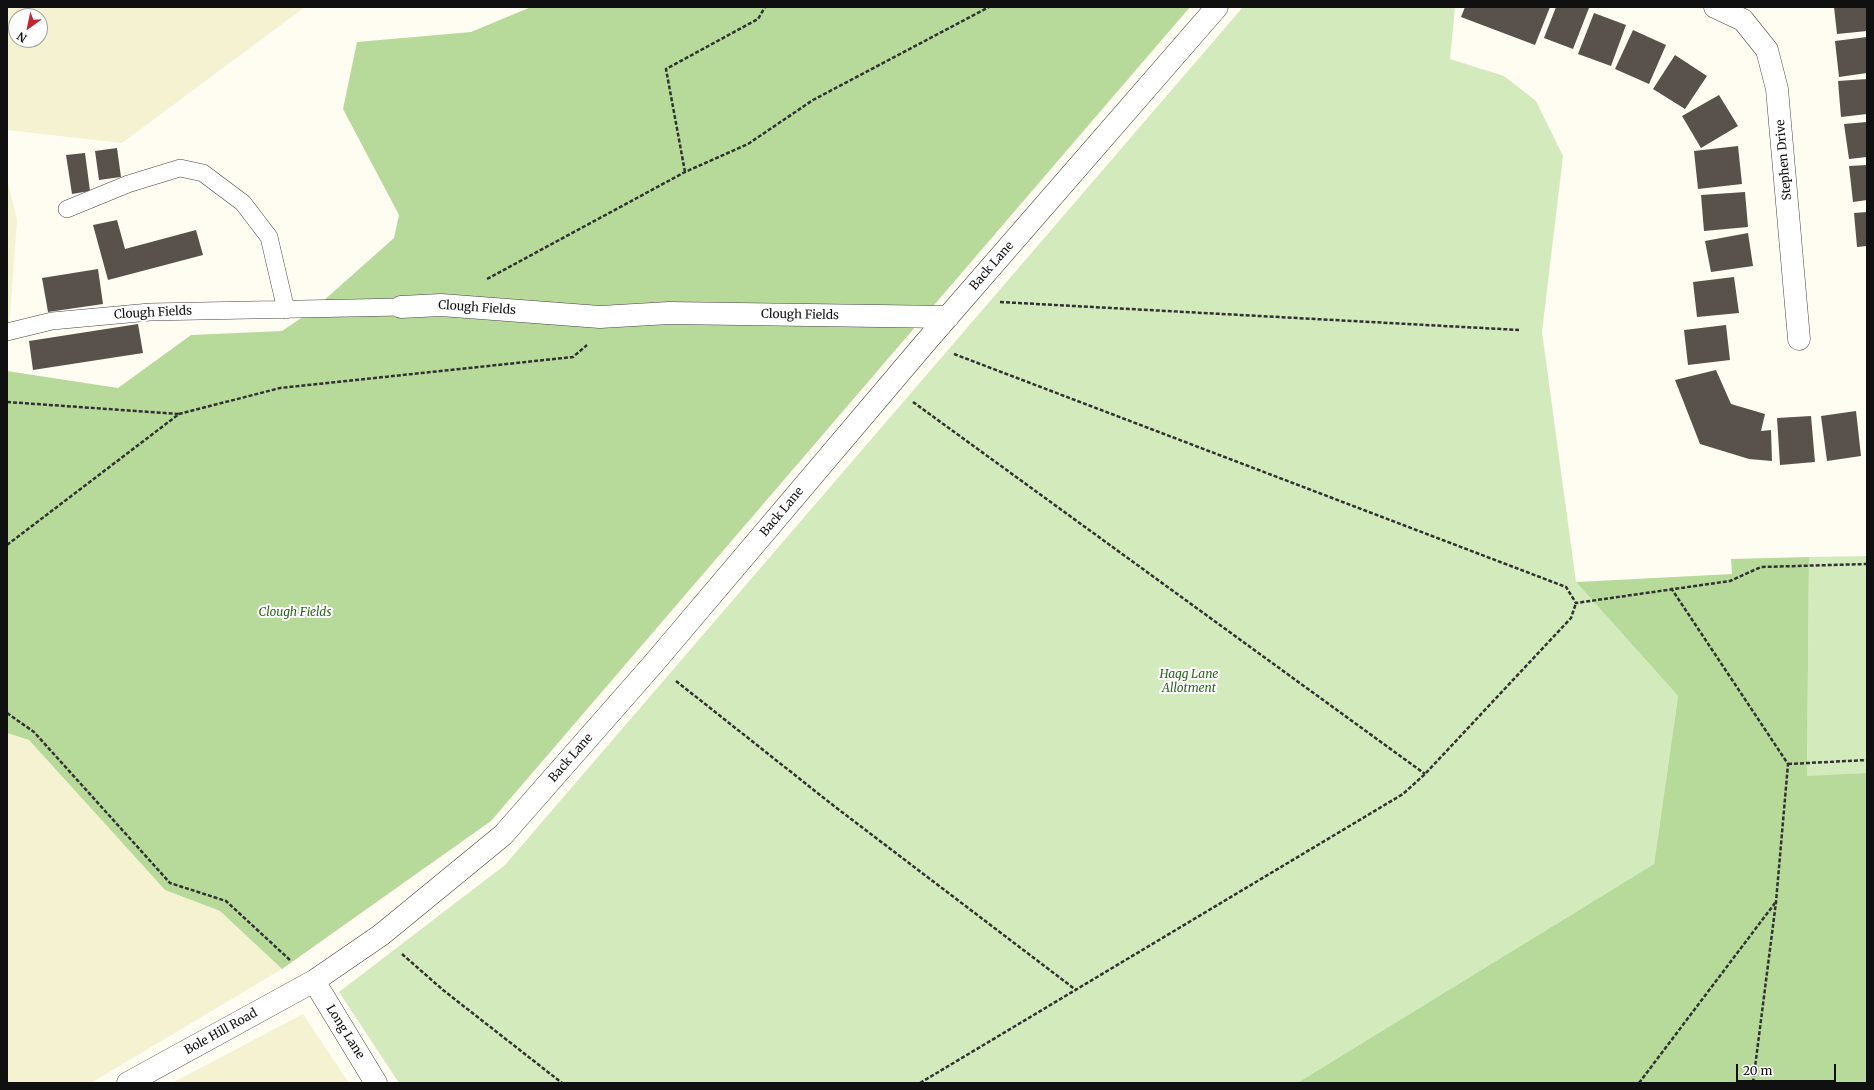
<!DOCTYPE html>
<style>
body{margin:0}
#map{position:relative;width:1874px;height:1090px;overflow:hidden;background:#fffcf2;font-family:Merriweather,serif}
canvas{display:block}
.frame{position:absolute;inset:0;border:8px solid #101010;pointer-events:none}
.north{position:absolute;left:8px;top:8px;width:40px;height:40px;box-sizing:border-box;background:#fff;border:1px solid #9f9f9f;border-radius:50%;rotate:213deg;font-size:11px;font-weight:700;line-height:16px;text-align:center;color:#101010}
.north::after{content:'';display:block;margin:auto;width:14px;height:18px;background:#bf282e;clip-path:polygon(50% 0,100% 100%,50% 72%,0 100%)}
.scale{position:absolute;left:1736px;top:1064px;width:100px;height:18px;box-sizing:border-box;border:2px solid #101010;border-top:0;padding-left:5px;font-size:12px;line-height:14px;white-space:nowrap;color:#101010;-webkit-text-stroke:3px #fff;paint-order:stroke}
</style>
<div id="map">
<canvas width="1874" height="1090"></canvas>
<div class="frame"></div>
<div class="north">N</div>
<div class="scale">20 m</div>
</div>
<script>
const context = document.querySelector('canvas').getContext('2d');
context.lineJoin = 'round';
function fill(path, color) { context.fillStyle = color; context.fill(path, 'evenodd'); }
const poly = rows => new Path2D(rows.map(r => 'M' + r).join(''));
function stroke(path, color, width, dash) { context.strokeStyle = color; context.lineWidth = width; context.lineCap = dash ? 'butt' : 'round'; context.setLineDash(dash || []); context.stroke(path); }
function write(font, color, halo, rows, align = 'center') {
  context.font = font + ' Merriweather,serif'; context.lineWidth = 4; context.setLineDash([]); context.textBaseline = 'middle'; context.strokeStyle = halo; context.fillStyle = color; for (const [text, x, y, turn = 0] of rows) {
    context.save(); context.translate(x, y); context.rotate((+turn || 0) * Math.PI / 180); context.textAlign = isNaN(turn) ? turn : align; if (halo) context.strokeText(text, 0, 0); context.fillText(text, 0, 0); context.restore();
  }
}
const farmland = poly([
 [7,7,305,7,122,143,7,130],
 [16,16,40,16,40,40,16,40],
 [7,179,17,220,7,357],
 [7,733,29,740,165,890,220,911,282,969,91,1083,7,1083],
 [303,1014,349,1083,172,1083]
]);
const green = poly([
 [1243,7,1455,7,1450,59,1504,76,1536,101,1563,156,1542,332,1576,582,1678,696,1654,864,1297,1083,399,1083,339,992,505,865],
 [1867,556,1867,773,1807,777,1809,557]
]);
const forest = poly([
 [531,7,1190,7,491,821,282,969,220,911,165,890,29,740,7,733,7,371,118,388,191,335,282,331,313,310,394,238,399,215,343,109,357,42,471,32],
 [1809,557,1807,776,1867,773,1867,1083,1297,1083,1654,864,1678,696,1576,582,1732,574,1731,559]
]);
const building = poly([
 [1465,7,1550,7,1535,45,1461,17],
 [1556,7,1589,8,1573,49,1544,38],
 [1834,7,1867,7,1867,31,1837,34],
 [1594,13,1626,25,1611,66,1578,54],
 [1633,30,1666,45,1649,84,1615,69],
 [1867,37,1867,73,1839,77,1835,41],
 [1675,55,1707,76,1685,109,1653,89],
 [1867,79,1867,114,1841,117,1838,81],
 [1719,95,1738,126,1701,148,1682,116],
 [1867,122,1867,157,1849,159,1844,124],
 [1738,146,1742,184,1698,189,1694,151],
 [117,148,121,177,99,180,95,151],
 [85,153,90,191,72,194,66,155],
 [1867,165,1867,200,1853,202,1849,166],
 [1745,192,1748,227,1704,231,1701,195],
 [1867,212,1867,246,1857,247,1854,213],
 [117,220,125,249,196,230,203,255,108,280,93,225],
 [1748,233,1753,266,1711,272,1705,241],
 [98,269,103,304,48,312,42,278],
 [1734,277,1739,313,1697,317,1693,282],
 [138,324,143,353,33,370,29,341],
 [1726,325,1730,360,1688,365,1684,330],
 [1716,370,1731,404,1765,414,1761,431,1771,430,1772,461,1749,459,1700,444,1675,380],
 [1856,411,1861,456,1827,461,1821,416],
 [1811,416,1815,462,1780,465,1777,418]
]);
const path = poly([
 [685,172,666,69,758,19,765,7],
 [487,279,685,172,748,144,813,100,989,7],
 [1000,302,1519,330],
 [954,354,1566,587,1576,603,1730,581,1761,567,1867,564],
 [7,402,179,414],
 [913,402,1425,774],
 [7,545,179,414,280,388,573,357,587,345],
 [1671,588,1788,764,1776,902,1753,1083],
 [676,681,834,806,1076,990],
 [7,713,34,732,170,883,226,901,291,961],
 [1788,764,1867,760],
 [402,954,443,990,562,1083],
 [920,1083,1403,794,1425,774,1571,618,1576,603],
 [1639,1083,1775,903]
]);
const lane = poly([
 [67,209,128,184,180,168,203,173,243,203,269,237,286,310],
 [7,332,52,321,150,312,401,307]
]);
const street = poly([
 [1715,7,1743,20,1767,50,1777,89,1799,339],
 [401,307,441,305,600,317,669,313,948,317],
 [314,981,376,1083],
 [128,1083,314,981,381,935,503,835,654,663,925,343,1217,7]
]);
const streetNames = [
 ["Stephen Drive",1784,160,-95],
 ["Back Lane",992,266,-49],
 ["Clough Fields",477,308,4],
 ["Clough Fields",153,313,-3],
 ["Clough Fields",800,315,1],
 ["Back Lane",782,512,-50],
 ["Back Lane",571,758,-49],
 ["Bole Hill Road",221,1032,-29],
 ["Long Lane",345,1032,58]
];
const parkNames = [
 ["Clough Fields",295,613],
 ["Hagg Lane",1189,675],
 ["Allotment",1189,689]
];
fill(farmland, '#f5f2d2');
fill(green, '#d3eabc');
fill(forest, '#b7da9b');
fill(building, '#58514c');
stroke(lane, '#434343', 18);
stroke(street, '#434343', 23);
stroke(path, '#323232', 2.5, [4, 2]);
stroke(lane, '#fff', 17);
stroke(street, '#fff', 22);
write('12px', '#101010', '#fff', streetNames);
write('italic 12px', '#2e6820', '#fff', parkNames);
</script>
